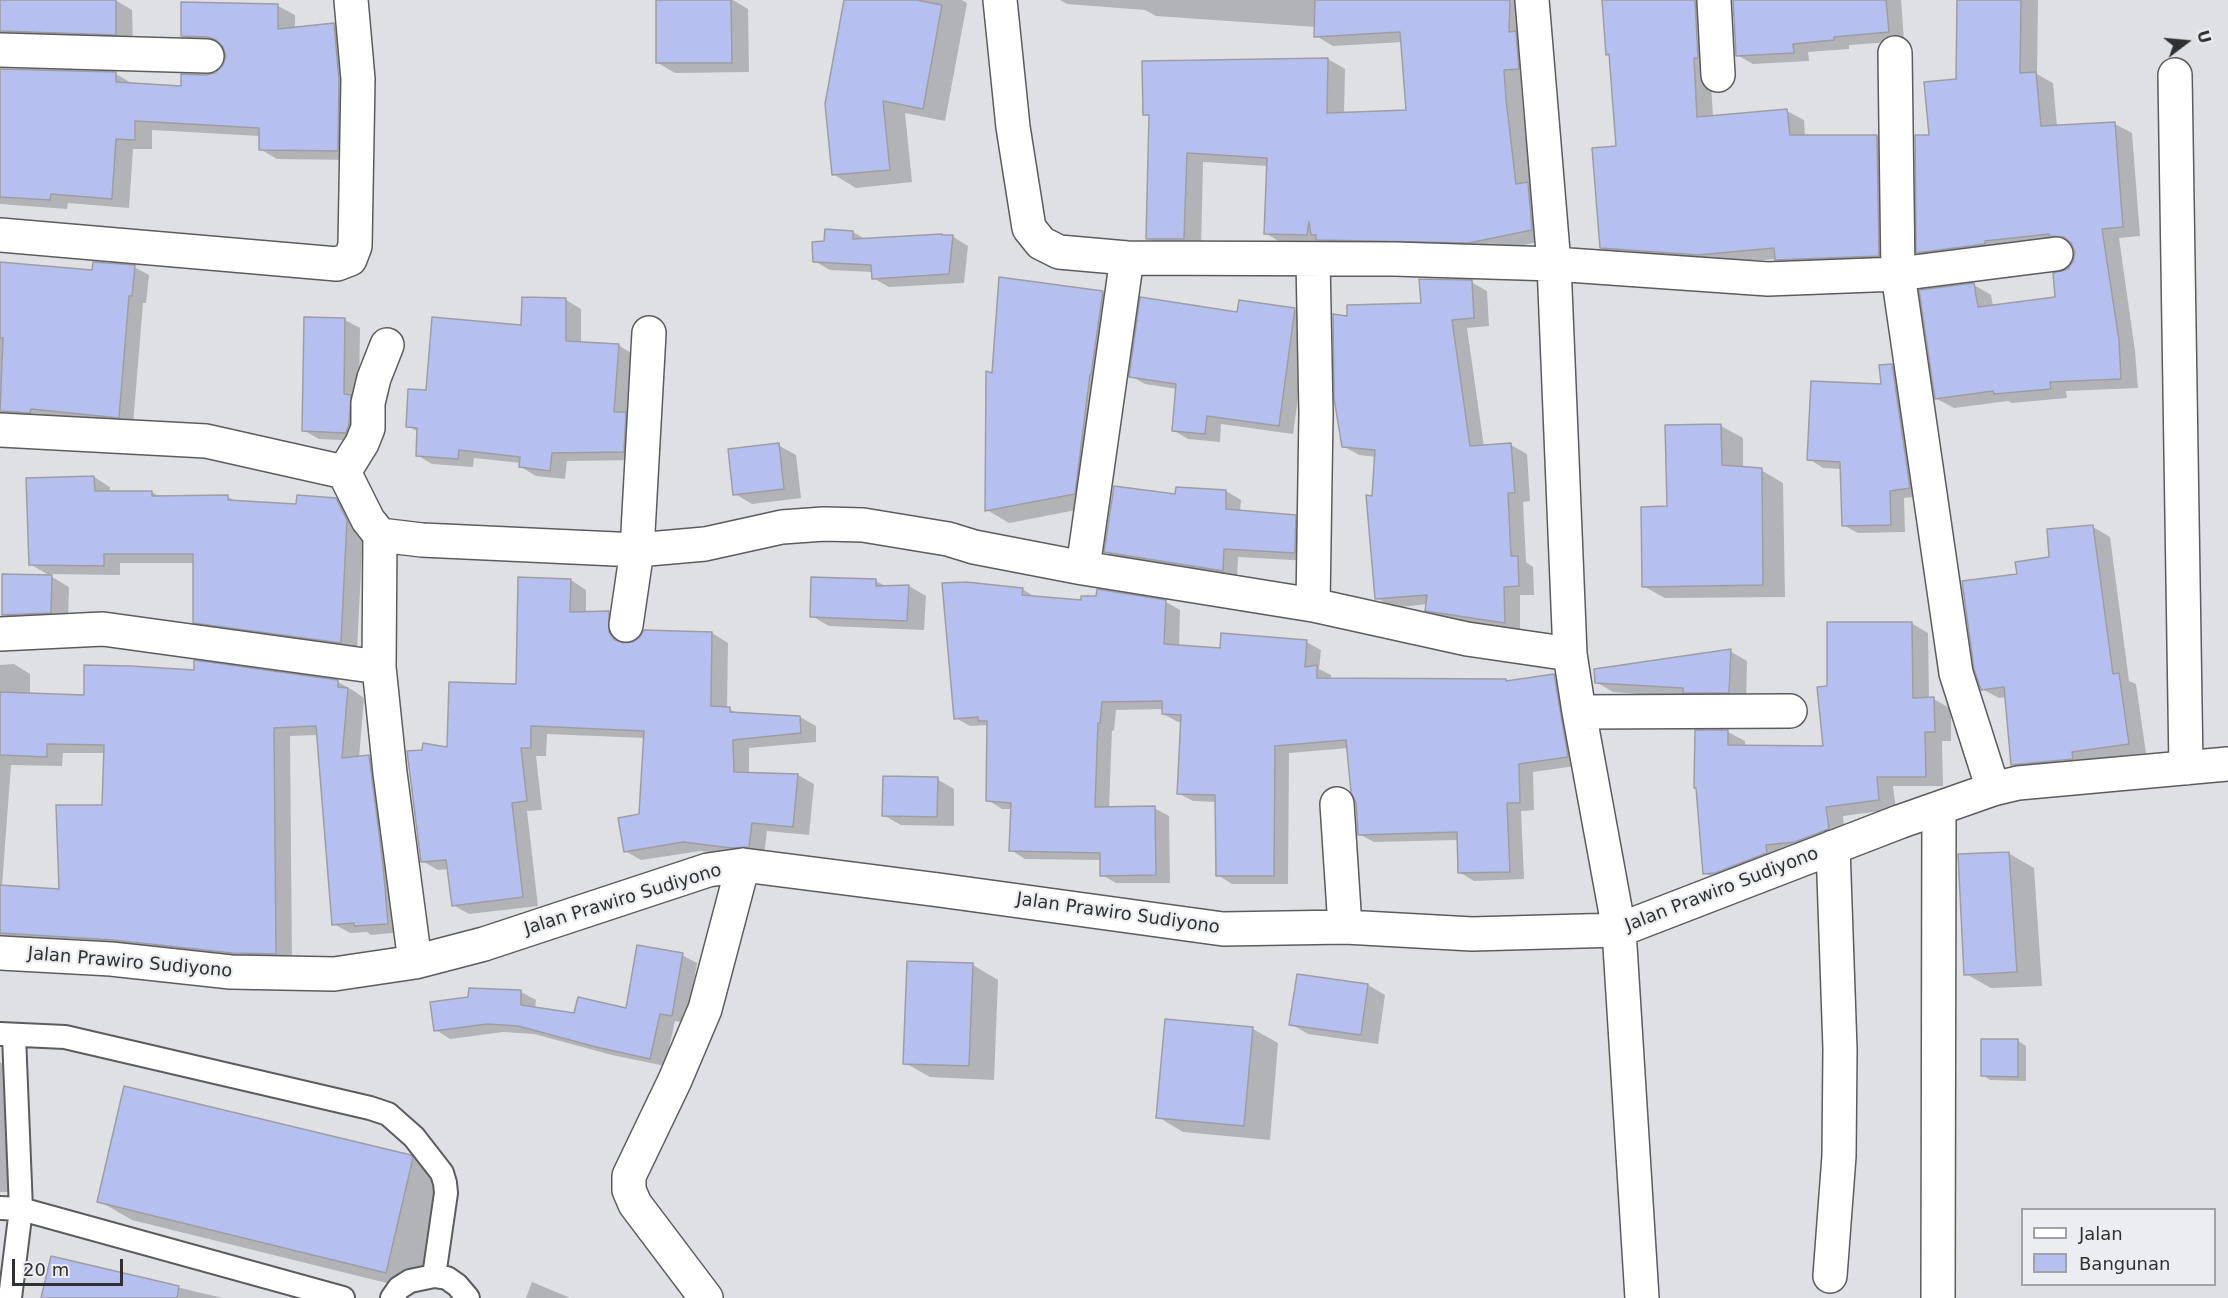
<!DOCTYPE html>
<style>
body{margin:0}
#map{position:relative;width:2228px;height:1298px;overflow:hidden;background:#dfe0e4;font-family:"DejaVu Sans",sans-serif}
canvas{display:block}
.legend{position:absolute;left:2021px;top:1208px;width:195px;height:78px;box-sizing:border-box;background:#ecedf1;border:2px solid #a1a2a5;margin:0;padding:8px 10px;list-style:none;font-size:18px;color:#303132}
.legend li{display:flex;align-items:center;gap:12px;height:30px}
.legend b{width:30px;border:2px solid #a1a2a5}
.north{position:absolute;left:2156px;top:12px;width:60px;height:60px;-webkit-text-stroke:4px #ecedf1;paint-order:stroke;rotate:74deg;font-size:16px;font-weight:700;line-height:24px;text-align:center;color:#303132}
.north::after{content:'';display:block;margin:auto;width:21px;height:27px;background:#303132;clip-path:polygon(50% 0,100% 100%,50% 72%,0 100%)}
.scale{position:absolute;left:12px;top:1259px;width:111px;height:27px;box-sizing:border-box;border:3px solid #303132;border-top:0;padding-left:8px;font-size:18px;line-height:21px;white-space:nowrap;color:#303132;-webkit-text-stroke:4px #ecedf1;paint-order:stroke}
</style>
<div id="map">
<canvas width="2228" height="1298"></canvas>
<ul class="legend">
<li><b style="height:8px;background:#fff"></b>Jalan</li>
<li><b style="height:16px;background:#b5bff0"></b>Bangunan</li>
</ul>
<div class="north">U</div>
<div class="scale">20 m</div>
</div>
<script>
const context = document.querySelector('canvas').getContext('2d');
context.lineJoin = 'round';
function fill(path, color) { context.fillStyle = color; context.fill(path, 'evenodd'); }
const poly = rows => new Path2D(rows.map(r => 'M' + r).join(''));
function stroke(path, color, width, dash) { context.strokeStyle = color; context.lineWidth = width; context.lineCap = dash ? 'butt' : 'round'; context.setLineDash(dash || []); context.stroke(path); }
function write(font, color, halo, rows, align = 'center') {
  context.font = font + ' "DejaVu Sans",sans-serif'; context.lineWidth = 4.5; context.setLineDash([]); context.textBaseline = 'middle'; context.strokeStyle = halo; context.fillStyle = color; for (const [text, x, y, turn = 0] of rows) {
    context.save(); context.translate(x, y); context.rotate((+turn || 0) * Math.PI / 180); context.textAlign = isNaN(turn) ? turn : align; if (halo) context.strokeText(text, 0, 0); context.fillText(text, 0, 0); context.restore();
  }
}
const shadow = poly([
 [0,0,115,0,132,10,133,44,0,54],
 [657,0,733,0,748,9,749,72,675,73,658,63],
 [845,0,962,0,967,3,945,121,905,113,912,182,856,188,833,174],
 [1060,0,1526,0,1536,79,1521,80,1523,109,1531,185,1549,240,1488,252,1282,243,1265,233,1268,166,1203,162,1201,249,1164,248,1147,238,1151,117,1145,114,1328,59,1345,69,1344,114,1408,111,1402,42,1333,46,1316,36,1316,27,1156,16,1145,10,1067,4],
 [1604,0,1716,0,1710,67,1713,117,1787,111,1804,120,1805,136,1877,136,1893,146,1895,265,1793,269,1775,259,1715,264,1618,257,1601,248,1618,147,1611,56,1607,54],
 [1734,0,1901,0,1904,41,1849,45,1849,49,1808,52,1809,61,1753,64,1737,55],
 [1959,0,2038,0,2037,74,2053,83,2057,127,2115,124,2132,133,2140,236,2119,238,2135,351,2138,388,2066,391,2067,398,2012,403,2008,401,1954,408,1937,399,1974,285,1991,295,1993,306,2057,298,2069,270,2075,261,2076,252,2074,245,2067,245,1935,262,1918,252,1931,136,1958,81],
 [278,6,295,15,295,29,334,25,351,35,355,160,277,159,260,149,260,136,152,130,152,149,133,149,129,208,68,203,67,209,0,204,0,69,0,70,116,74,133,84,183,88,216,74,225,66,227,56,225,46,200,46,183,36],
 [853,232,867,240,952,236,968,246,964,283,889,287,873,278,873,272,830,270,814,261,826,243],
 [0,263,94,272,134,267,149,275,146,303,143,303,133,425,0,418],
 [1000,279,1103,292,1125,305,1097,506,1009,523,987,510],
 [1471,282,1487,291,1489,326,1467,328,1484,447,1511,445,1527,454,1530,501,1523,502,1526,562,1533,567,1534,595,1520,595,1520,631,1442,619,1427,610,1427,604,1393,608,1377,598,1374,497,1376,457,1359,455,1343,446,1349,318,1422,305],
 [566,300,581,309,581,343,618,345,633,354,639,460,567,461,565,479,536,476,521,467,521,463,474,458,473,467,432,464,417,455,419,432,408,426,427,392],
 [1295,310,1309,318,1293,434,1221,424,1220,442,1188,439,1173,430,1177,389,1145,384,1131,376,1239,313],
 [345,320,360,328,359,401,361,441,319,439,303,430],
 [1892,366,1906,374,1924,496,1904,498,1905,532,1858,533,1843,525,1842,469,1823,468,1809,459,1882,385],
 [1721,426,1743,438,1743,468,1761,470,1783,483,1785,597,1665,598,1643,586,1668,508],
 [778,445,796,455,801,498,752,504,735,494],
 [94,477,110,487,110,492,152,492,160,497,228,497,238,502,297,506,336,500,353,510,363,530,357,651,211,631,195,622,194,563,120,563,120,575,47,574,69,587,68,622,21,624,3,614,52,577,30,564],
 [1226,491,1241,500,1240,511,1295,517,1310,525,1310,561,1238,557,1237,579,1121,560,1106,552,1177,495],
 [2093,527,2110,537,2129,681,2136,684,2146,753,2088,761,2029,774,2012,764,2006,697,1999,698,1982,689,2018,576,2051,559],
 [571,580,586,590,586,613,609,612,625,621,626,645,712,633,728,643,727,708,740,714,800,717,816,726,816,742,749,748,749,774,798,775,814,784,809,835,767,831,764,855,748,856,700,851,641,860,625,851,640,815,645,738,547,734,546,756,536,756,542,810,527,811,538,906,469,914,453,905,449,869,438,870,422,861,448,749,517,685],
 [876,581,887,587,909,586,926,596,924,630,829,626,812,616],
 [1022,589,1037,598,1082,602,1166,602,1180,610,1179,647,1221,649,1306,642,1321,650,1319,669,1331,675,1331,679,1506,680,1509,682,1554,676,1568,684,1582,765,1533,772,1534,810,1521,811,1524,879,1474,881,1459,872,1458,840,1374,842,1359,834,1357,802,1349,748,1289,753,1288,884,1232,884,1218,875,1217,802,1193,801,1178,793,1182,722,1178,722,1163,714,1163,709,1116,710,1114,731,1112,730,1109,808,1154,808,1169,816,1170,883,1116,883,1102,875,1101,860,1025,859,1011,850,1012,809,1002,809,988,800,988,725,970,726,956,718],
 [1911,623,1928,633,1929,699,1934,699,1951,709,1951,741,1942,741,1943,786,1893,786,1896,809,1843,816,1845,838,1722,883,1705,873,1698,788,1728,732,1745,741,1745,747,1824,747,1828,687],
 [1730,651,1747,661,1746,702,1613,692,1596,682],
 [14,664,30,674,30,694,85,697,338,682,354,691,364,698,359,758,369,757,385,766,403,932,371,935,367,932,350,933,334,924,318,735,290,736,292,963,0,941,0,665],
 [63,753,105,753,104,806,60,891,2,886,11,765,62,766],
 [937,779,954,789,954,826,901,825,883,815],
 [2008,853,2034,868,2042,986,1991,988,1966,974],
 [682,955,697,963,687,1023,675,1021,665,1066,612,1055,534,1034,503,1032,450,1039,436,1030,521,992,536,1000,535,1009,575,1014,627,1010],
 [973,965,998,980,994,1080,930,1077,905,1063],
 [1368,985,1385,995,1378,1044,1308,1034,1291,1024],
 [1166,1020,1253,1029,1278,1043,1270,1140,1183,1132,1158,1117],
 [2018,1041,2026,1046,2026,1081,1990,1080,1982,1075],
 [0,1062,18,1073,11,1192,0,1192],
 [410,1156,444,1176,419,1291,132,1220,99,1201],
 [52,1258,223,1298,43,1298],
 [532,1282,568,1297,569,1298,526,1298]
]);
const building = poly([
 [0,0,116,0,116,35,0,31,0,0],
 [656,0,731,0,732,63,656,63,656,0],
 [844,0,916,0,942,5,923,109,883,101,890,170,832,175,825,104,844,0],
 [1315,0,1510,0,1509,32,1516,31,1519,69,1504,70,1506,99,1516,184,1528,182,1532,230,1469,243,1316,240,1316,235,1311,235,1309,222,1307,235,1264,234,1267,158,1187,153,1184,239,1146,239,1149,115,1143,115,1142,61,1328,58,1327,113,1406,110,1400,32,1314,37,1315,0],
 [1602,0,1695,0,1698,58,1694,58,1697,117,1787,109,1790,135,1877,135,1879,256,1775,260,1774,248,1698,255,1600,248,1592,148,1616,146,1609,54,1606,55,1602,0],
 [1733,0,1886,0,1889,32,1834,37,1834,40,1793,44,1794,53,1736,56,1733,0],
 [1957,0,2021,0,2020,73,2036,72,2041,126,2115,122,2123,227,2102,229,2119,340,2121,379,2050,382,2051,389,1994,394,1993,391,1935,399,1919,290,1974,283,1978,307,2055,297,2053,273,2068,269,2073,261,2075,252,2071,243,2064,237,2049,236,2049,234,1985,241,1985,244,1916,253,1915,135,1929,135,1924,82,1956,79,1957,0],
 [181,2,278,4,278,29,334,23,339,80,338,151,259,150,259,128,135,121,135,140,116,139,112,199,51,194,50,200,0,197,0,69,116,72,116,82,181,86,181,74,206,75,215,73,223,65,226,56,223,47,216,40,208,37,181,36,181,2],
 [825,229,853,231,853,239,942,234,942,235,953,235,949,274,872,279,871,265,813,262,812,242,824,241,825,229],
 [0,262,92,270,93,262,135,265,132,296,129,296,119,418,31,409,30,413,0,411,3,338,0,338,0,262],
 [999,277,1103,291,1091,375,1090,375,1075,494,985,511,986,371,992,373,999,277],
 [1419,279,1472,280,1474,318,1452,320,1470,446,1511,443,1515,493,1508,493,1511,556,1518,556,1519,586,1504,587,1505,623,1425,611,1427,595,1375,599,1366,495,1372,496,1375,450,1342,447,1334,398,1333,314,1347,316,1347,305,1421,303,1419,279],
 [522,297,566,298,566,341,619,344,614,412,626,412,624,452,552,453,550,471,519,467,520,457,459,450,458,459,416,456,417,428,406,427,408,389,426,390,432,317,521,325,522,297],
 [1140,297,1237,312,1239,300,1295,308,1279,426,1207,416,1205,434,1172,431,1176,384,1129,377,1140,297],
 [304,317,345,318,344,394,351,395,349,424,346,433,302,431,304,317],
 [1892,364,1910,488,1890,491,1891,525,1842,526,1840,462,1807,460,1811,381,1881,384,1879,365,1892,364],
 [1721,424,1722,465,1762,468,1763,585,1642,587,1641,507,1667,506,1665,425,1721,424],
 [779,443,784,489,733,495,728,449,779,443],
 [94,476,95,491,152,491,152,496,228,495,228,500,296,504,297,495,336,498,347,520,341,643,193,623,193,554,104,554,104,566,29,565,26,478,94,476],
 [1114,486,1175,494,1176,487,1226,490,1226,509,1296,515,1295,553,1224,549,1223,571,1104,552,1114,486],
 [2093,525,2113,674,2119,673,2129,744,2072,752,2073,759,2011,765,2004,687,1981,690,1974,669,1962,581,2017,574,2015,562,2049,557,2047,529,2093,525],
 [2,574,52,575,51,613,2,615,2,574],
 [518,577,571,579,570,612,609,611,609,632,615,640,623,643,633,642,640,637,644,630,712,632,711,706,730,707,730,712,800,716,801,733,733,740,734,772,798,774,793,827,752,823,749,847,731,848,683,842,624,852,618,818,639,814,644,731,531,726,531,748,521,748,527,801,512,803,523,897,452,906,446,860,421,862,407,751,422,750,423,743,447,747,449,682,516,684,518,577],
 [811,577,876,579,876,586,909,585,907,621,810,617,811,577],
 [966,582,1023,588,1022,595,1081,600,1081,596,1096,596,1097,589,1166,600,1164,644,1220,648,1221,633,1307,640,1305,667,1317,665,1317,678,1506,679,1506,681,1554,674,1568,757,1519,764,1520,803,1507,803,1510,872,1458,873,1457,832,1358,835,1356,803,1351,792,1346,740,1275,746,1274,876,1216,876,1215,795,1177,794,1181,715,1162,714,1162,701,1102,702,1100,723,1098,723,1095,807,1155,806,1156,875,1100,876,1100,853,1009,851,1011,803,986,801,987,721,978,721,978,717,954,719,942,583,966,582],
 [1827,622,1912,622,1913,698,1934,697,1935,732,1925,732,1926,777,1877,777,1879,800,1826,807,1829,829,1795,842,1766,845,1767,853,1715,873,1703,874,1696,788,1694,788,1695,730,1728,730,1728,745,1823,746,1817,687,1827,686,1827,622],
 [1731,649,1729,693,1683,693,1683,688,1595,683,1594,669,1731,649],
 [194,660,338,680,338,687,348,688,342,758,369,755,383,865,388,924,354,926,354,923,332,925,316,726,274,728,276,954,232,953,113,940,0,933,0,885,59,889,56,805,102,805,104,745,47,744,47,757,0,755,0,692,84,695,84,665,131,666,194,670,194,660],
 [883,776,938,777,937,817,882,816,883,776],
 [2009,852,2017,972,1964,975,1958,854,2009,852],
 [637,945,683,953,672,1016,660,1014,650,1059,596,1047,518,1026,487,1024,434,1031,430,1002,468,997,469,988,521,990,521,1005,574,1013,578,997,626,1008,637,945],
 [907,961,973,963,969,1066,903,1064,907,961],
 [1297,974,1368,984,1361,1035,1289,1025,1297,974],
 [1165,1019,1253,1027,1244,1126,1156,1118,1165,1019],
 [1981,1039,2018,1039,2018,1077,1981,1076,1981,1039],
 [124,1086,411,1155,413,1158,386,1273,97,1202,124,1086],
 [51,1256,179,1286,177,1298,41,1298,51,1256]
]);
const lane = poly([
 [0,1034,65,1037,370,1108,388,1114,414,1137,442,1173,445,1183,446,1193,434,1276],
 [0,1208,21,1209,343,1298],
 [10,1298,21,1209,14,1036],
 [392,1298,399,1288,410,1281,434,1276,447,1278,457,1285,468,1298]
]);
const street = poly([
 [1000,0,1013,127,1029,228,1041,243,1059,252,1127,258,1394,259,1554,264,1768,279,1898,274,2056,254],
 [1532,0,1554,264,1570,654],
 [1714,0,1718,75],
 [0,50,207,56],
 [1895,53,1898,274,1956,673,1993,789],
 [2175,75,2186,768],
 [0,235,337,264,350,259,355,246,358,79,351,0],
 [0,430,206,441,344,472,368,520,380,535,422,540,637,550,705,544,782,527,824,524,863,525,948,539,974,547,1083,568,1313,605,1467,639,1570,654,1579,712,1619,930,1642,1298],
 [344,472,362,443,368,428,368,403,374,378,387,345],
 [380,535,379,667,390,773,415,962],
 [1083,568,1127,258],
 [1313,605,1316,413,1313,260],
 [626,625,637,550,649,333],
 [0,634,103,629,379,667],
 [1579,712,1790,711],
 [1337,804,1345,927],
 [0,953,111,959,231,972,334,974,415,962,484,944,708,870,743,865,939,890,1223,929,1345,927,1472,934,1619,930,1899,822,1993,789,2018,783,2228,764],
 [1830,1276,1839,1156,1840,1049,1833,847],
 [706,1298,635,1204,629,1190,629,1176,675,1080,705,1009,743,865],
 [1938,1298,1939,808]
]);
const streetNames = [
 ["Jalan Prawiro Sudiyono",1722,890,-21],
 ["Jalan Prawiro Sudiyono",623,900,-17],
 ["Jalan Prawiro Sudiyono",1118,914,8],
 ["Jalan Prawiro Sudiyono",130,963,5]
];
fill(shadow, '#0003');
fill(building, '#b5bff0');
stroke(building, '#9d9ea1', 1.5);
stroke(lane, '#5c5c5f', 26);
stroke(street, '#5c5c5f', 36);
stroke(lane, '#fff', 22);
stroke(street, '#fff', 33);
write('18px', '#303132', '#ecedf1', streetNames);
</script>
